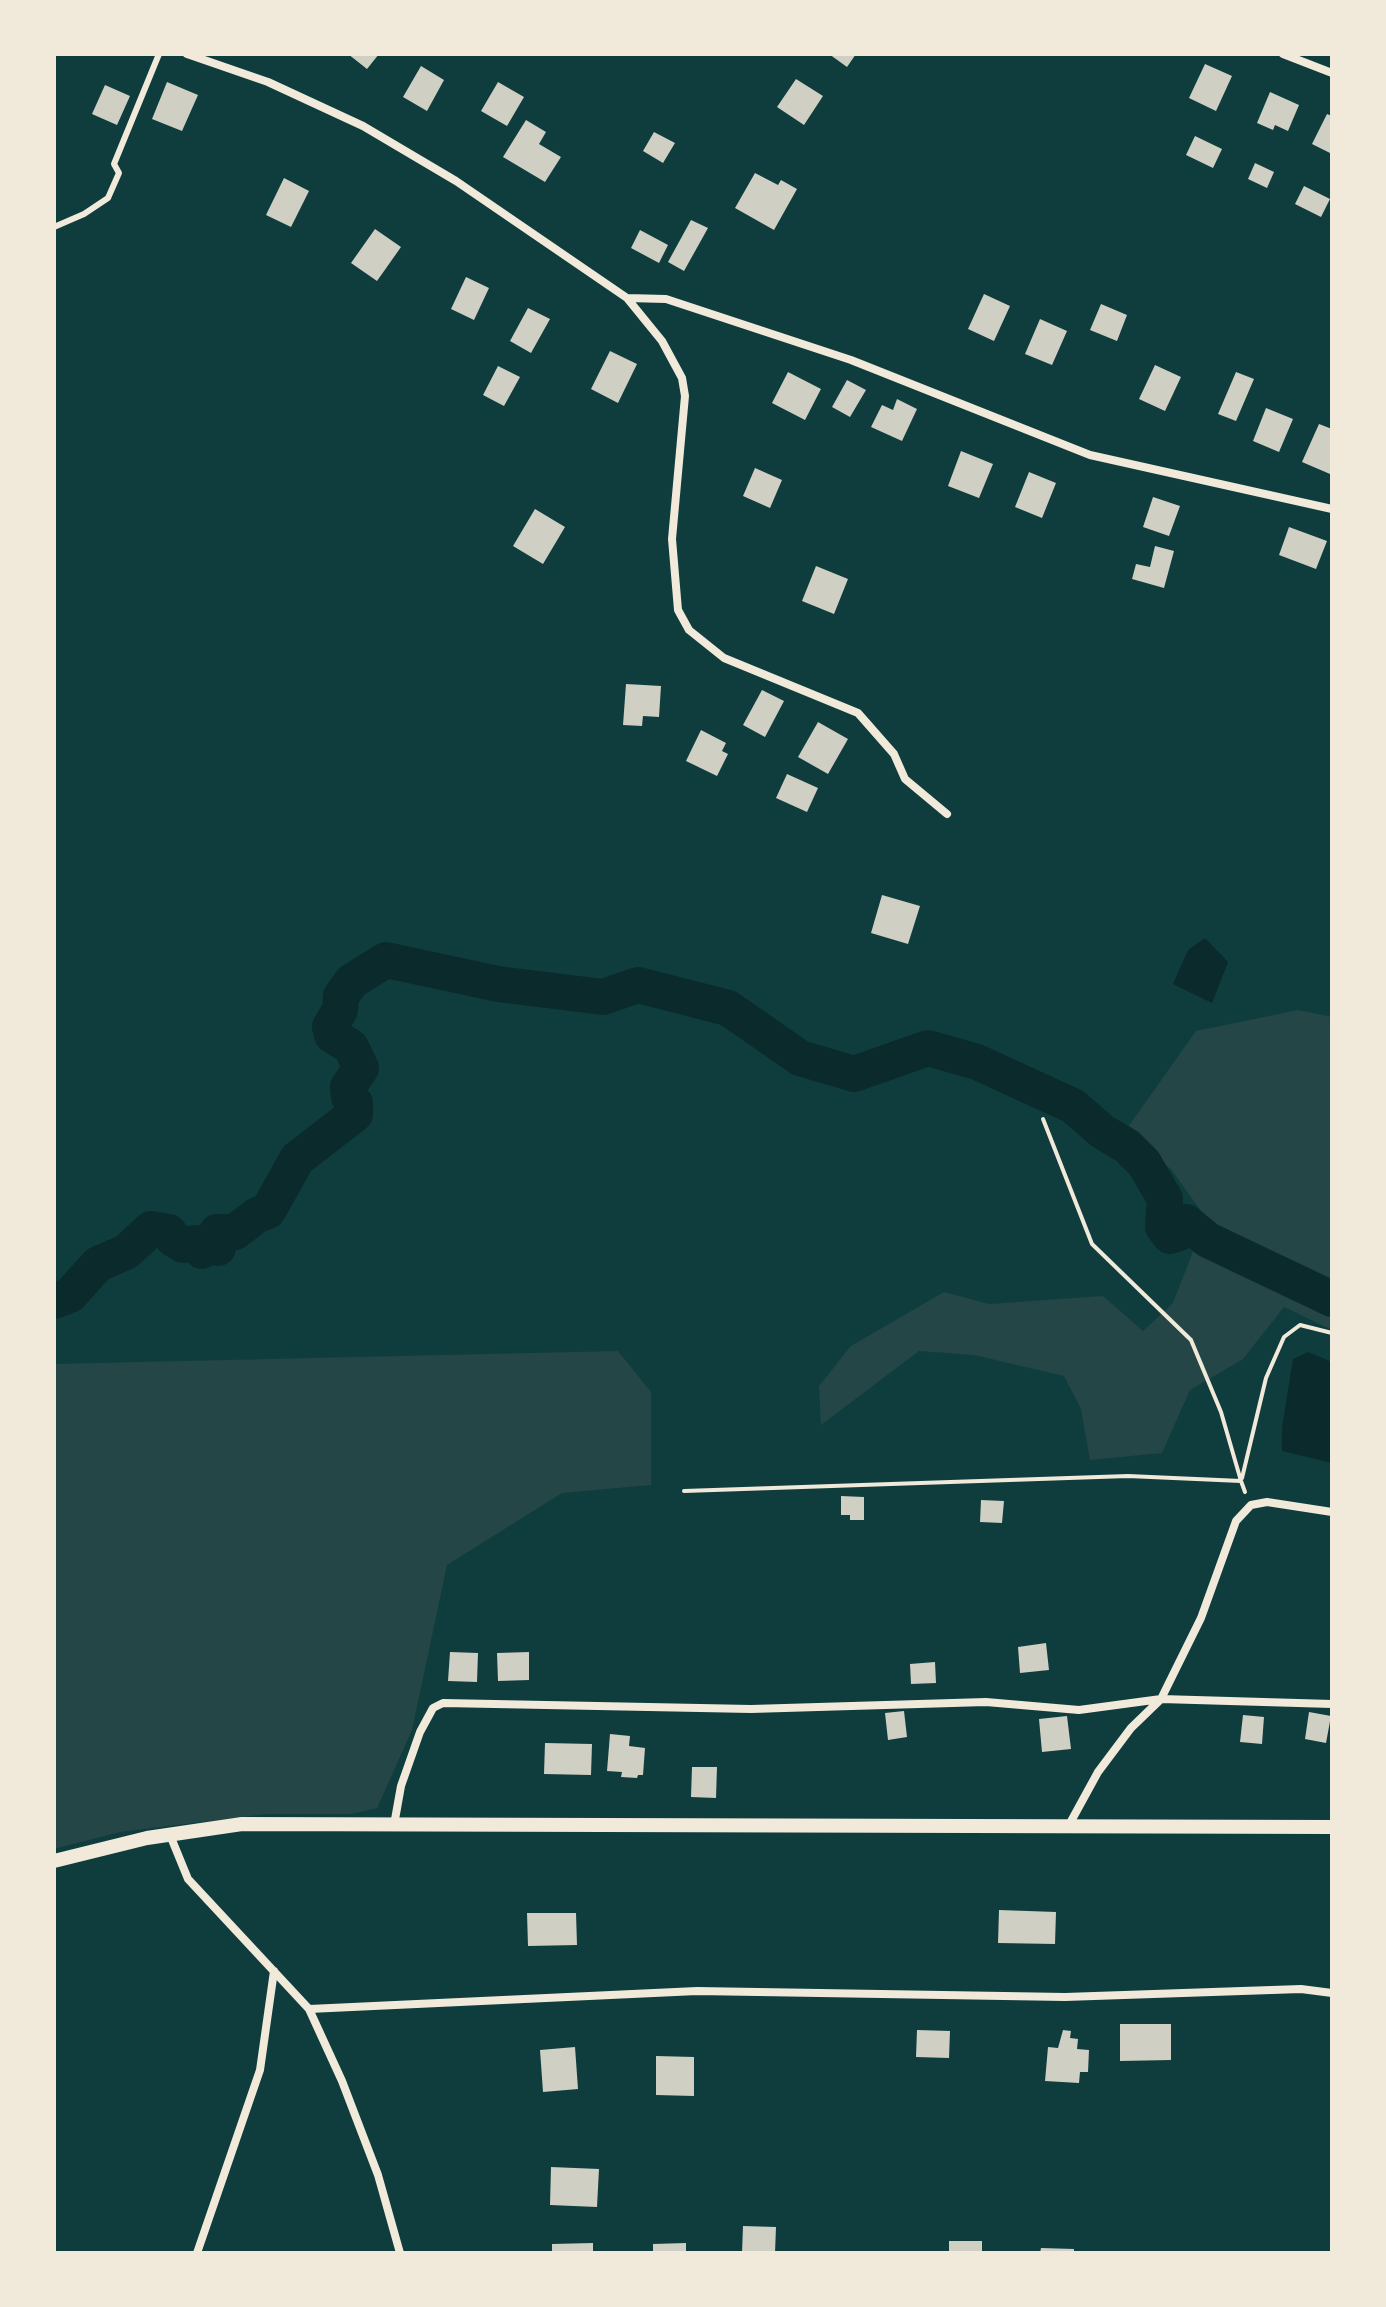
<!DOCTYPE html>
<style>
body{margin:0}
#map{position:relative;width:1386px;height:2307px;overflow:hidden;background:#0f3d3e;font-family:Arial,sans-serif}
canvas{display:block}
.frame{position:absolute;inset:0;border:56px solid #f1e9da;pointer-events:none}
</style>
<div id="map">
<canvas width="1386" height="2307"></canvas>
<div class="frame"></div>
</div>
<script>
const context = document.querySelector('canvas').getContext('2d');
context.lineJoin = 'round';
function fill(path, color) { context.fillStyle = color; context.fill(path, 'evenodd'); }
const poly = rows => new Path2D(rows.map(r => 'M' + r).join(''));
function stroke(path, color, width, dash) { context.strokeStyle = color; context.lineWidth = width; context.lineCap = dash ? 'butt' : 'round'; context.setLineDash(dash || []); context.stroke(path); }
const green = poly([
 [1298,1010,1332,1017,1332,1330,1284,1307,1243,1359,1190,1390,1162,1453,1090,1460,1081,1409,1064,1376,974,1355,919,1351,821,1425,819,1386,851,1346,944,1292,989,1304,1103,1296,1143,1331,1173,1303,1206,1218,1171,1169,1123,1134,1196,1031],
 [618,1351,651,1392,651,1485,562,1493,447,1565,412,1730,377,1808,352,1814,267,1814,120,1832,54,1849,54,1364]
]);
const water = poly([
 [1205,938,1228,962,1212,1003,1173,984,1188,950],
 [1308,1352,1332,1362,1332,1463,1282,1451,1282,1428,1293,1359]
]);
const river = poly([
 [54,1301,70,1295,98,1264,126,1252,151,1229,169,1232,172,1238,183,1245,197,1243,202,1251,211,1245,218,1248,217,1232,235,1232,257,1215,268,1211,297,1159,355,1114,355,1103,349,1097,348,1087,361,1068,351,1047,332,1035,330,1027,340,1010,341,996,352,981,386,960,498,984,603,997,638,985,728,1008,800,1058,854,1074,928,1048,977,1062,1073,1106,1103,1132,1127,1146,1144,1163,1165,1199,1163,1227,1170,1236,1179,1233,1186,1222,1208,1240,1332,1299]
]);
const building = poly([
 [348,54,379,54,367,69],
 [829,54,856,54,847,67],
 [1205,64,1232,76,1216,111,1189,98],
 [421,66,444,80,427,111,403,97],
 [796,79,823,96,804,125,777,107],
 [167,82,198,95,182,131,152,119],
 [498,82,524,97,507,126,481,111],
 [105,85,130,96,117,125,92,114],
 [1270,92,1299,105,1288,131,1275,125,1273,130,1257,123],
 [1327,114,1332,116,1332,154,1312,144],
 [526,120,546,132,539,144,561,157,545,182,503,157],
 [654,132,675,143,663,163,643,151],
 [1195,136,1222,149,1213,168,1186,155],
 [1255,163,1274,172,1267,188,1248,179],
 [755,173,778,185,781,180,797,189,774,230,735,208],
 [284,178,309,191,291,227,266,215],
 [1304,186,1330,199,1321,217,1295,204],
 [691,220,708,228,684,271,668,262],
 [375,229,401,247,377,281,351,263],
 [640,230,668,245,659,263,631,248],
 [466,277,489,288,474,320,451,309],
 [984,294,1010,306,994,341,968,329],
 [1101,304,1127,315,1117,341,1090,330],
 [528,308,550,319,531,353,510,341],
 [1040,319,1067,331,1052,365,1025,354],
 [610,351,637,364,618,403,591,389],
 [1155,365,1181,377,1165,411,1139,399],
 [498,366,520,377,504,406,483,395],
 [788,372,821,389,805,420,772,403],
 [1236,372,1254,379,1236,421,1218,414],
 [847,380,866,390,850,417,832,407],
 [897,399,917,409,902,441,871,427,882,405,893,410],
 [1266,408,1293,419,1279,452,1253,441],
 [1319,424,1332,429,1330,474,1302,462],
 [961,451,993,464,979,498,948,486],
 [755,468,782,480,770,508,743,496],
 [1029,472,1056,483,1042,518,1015,507],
 [1153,497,1180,506,1169,536,1143,527],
 [535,509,565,527,543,564,513,546],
 [1289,527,1327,541,1316,569,1279,555],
 [1155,546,1174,551,1164,588,1132,579,1136,564,1150,567],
 [816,566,848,579,834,614,802,601],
 [626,684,661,686,659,717,643,716,642,726,623,725],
 [762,690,784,701,765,737,743,725],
 [818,722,848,739,828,774,798,757],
 [701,730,726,743,722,751,728,754,717,776,686,761],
 [787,774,818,788,807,812,776,798],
 [882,895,920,906,908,944,871,933],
 [841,1496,864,1497,864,1520,850,1520,850,1515,841,1515],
 [981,1500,1004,1501,1002,1523,980,1522],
 [1046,1643,1049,1670,1020,1673,1018,1647],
 [450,1652,478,1653,477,1682,448,1681],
 [529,1652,529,1680,498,1681,497,1653],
 [935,1662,936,1683,911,1684,910,1664],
 [904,1711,907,1737,888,1740,885,1713],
 [1309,1712,1331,1716,1326,1743,1305,1739],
 [1243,1715,1264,1717,1262,1744,1240,1742],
 [1067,1716,1071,1749,1042,1752,1039,1719],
 [610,1734,630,1736,629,1746,645,1748,643,1775,638,1775,637,1778,621,1777,622,1772,607,1771],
 [545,1743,592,1744,591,1775,544,1774],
 [692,1767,717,1767,716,1798,691,1797],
 [999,1910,1056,1912,1055,1944,998,1943],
 [527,1913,576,1913,577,1945,528,1946],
 [1120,2024,1171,2024,1171,2060,1120,2061],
 [917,2030,950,2031,949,2058,916,2057],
 [1063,2030,1071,2031,1070,2038,1078,2039,1077,2049,1089,2050,1088,2072,1080,2072,1079,2083,1045,2081,1048,2047,1058,2048],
 [575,2047,578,2089,543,2092,540,2050],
 [656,2056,694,2057,694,2096,656,2095],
 [551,2167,599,2169,597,2207,550,2205],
 [743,2226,776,2227,775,2253,742,2253],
 [949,2241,982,2241,982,2253,949,2253],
 [593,2243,593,2253,552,2253,552,2244],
 [686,2243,686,2253,653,2253,653,2244],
 [1041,2248,1074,2249,1074,2253,1040,2253]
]);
const path = poly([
 [1043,1119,1092,1244,1191,1340,1221,1412,1241,1481],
 [1242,1478,1266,1378,1284,1337,1300,1325,1332,1333],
 [684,1491,1128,1476,1241,1481,1245,1492]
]);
const service = poly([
 [54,227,84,214,108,198,119,173,114,164,159,54]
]);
const minor = poly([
 [187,54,268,82,363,126,456,181,627,298,666,299,851,360,1090,455,1332,509],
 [1283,54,1332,73],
 [627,298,662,341,682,378,685,396,672,539,678,610,689,630,724,658,858,713,894,754,905,779,947,814],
 [394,1825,401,1786,420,1732,433,1708,443,1703,751,1709,986,1702,1079,1710,1161,1699,1332,1704],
 [1069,1825,1098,1772,1131,1728,1161,1699,1201,1618,1236,1521,1251,1505,1267,1502,1332,1512],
 [170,1835,188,1879,309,2009,342,2081,378,2175,400,2253],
 [309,2009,697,1991,1065,1997,1301,1989,1332,1993],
 [197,2253,260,2070,274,1971]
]);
const tertiary = poly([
 [54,1861,147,1838,242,1824,1332,1827]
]);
fill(green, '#244646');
fill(water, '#0a2a2b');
stroke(river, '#0a2a2b', 36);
fill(building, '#cfcfc3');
stroke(path, '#f1e9da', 4);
stroke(service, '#f1e9da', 6);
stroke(minor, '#f1e9da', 8);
stroke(tertiary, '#f1e9da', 14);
</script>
